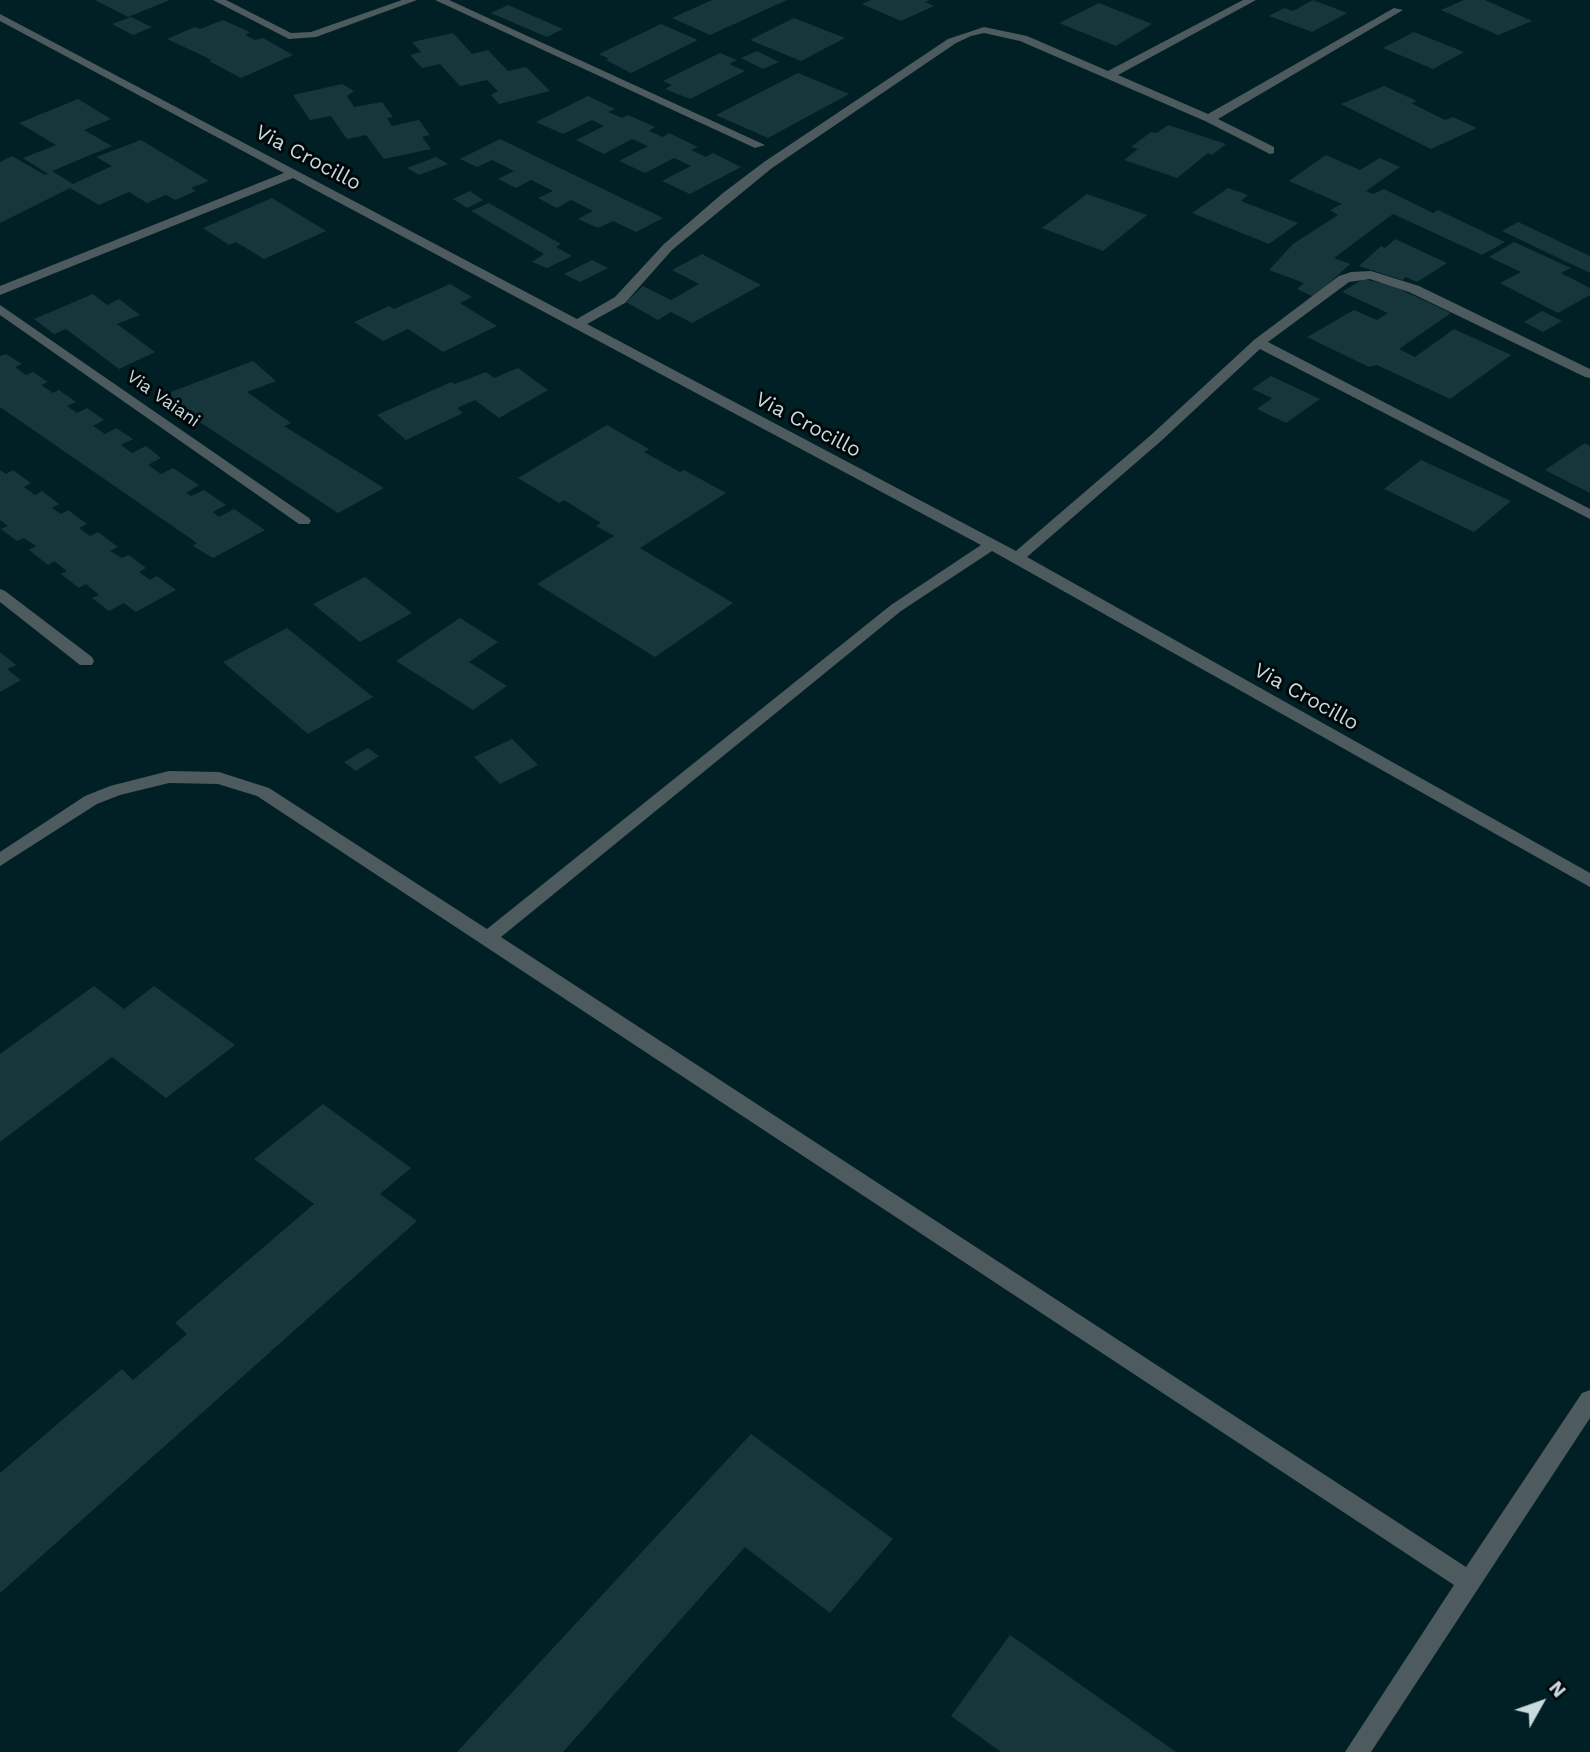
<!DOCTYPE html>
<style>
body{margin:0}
#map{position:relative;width:1590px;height:1752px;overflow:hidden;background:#012025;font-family:"Work Sans",sans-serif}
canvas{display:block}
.north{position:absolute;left:1506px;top:1668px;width:70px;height:70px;-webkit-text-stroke:5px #01080a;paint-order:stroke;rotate:50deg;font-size:19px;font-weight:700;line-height:28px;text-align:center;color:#c9dadd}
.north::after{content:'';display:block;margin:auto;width:24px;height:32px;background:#c9dadd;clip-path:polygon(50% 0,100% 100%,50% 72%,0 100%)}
</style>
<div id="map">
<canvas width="1590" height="1752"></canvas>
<div class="north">N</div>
</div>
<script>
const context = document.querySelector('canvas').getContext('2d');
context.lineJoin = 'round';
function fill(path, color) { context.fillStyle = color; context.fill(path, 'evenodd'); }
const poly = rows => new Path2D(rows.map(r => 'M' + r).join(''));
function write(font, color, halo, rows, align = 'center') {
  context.font = font + ' "Work Sans",sans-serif'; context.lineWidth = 6; context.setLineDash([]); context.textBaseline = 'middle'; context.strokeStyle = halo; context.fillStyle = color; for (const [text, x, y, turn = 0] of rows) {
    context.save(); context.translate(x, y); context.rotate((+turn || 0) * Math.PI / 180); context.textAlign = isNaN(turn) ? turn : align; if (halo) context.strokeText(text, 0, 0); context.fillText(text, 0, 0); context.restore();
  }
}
const building = poly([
 [95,0,170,0,128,17],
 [712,0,787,0,710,35,672,18],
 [871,0,930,0,925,2,934,6,901,21,862,4],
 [1313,0,1347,13,1312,32,1269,16,1284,8,1293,11],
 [1464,0,1485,0,1532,21,1498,35,1441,10],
 [1099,3,1152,24,1116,46,1059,23],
 [508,5,563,29,547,37,491,13],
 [131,17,152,27,133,35,112,24],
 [794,18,845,38,801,61,750,40],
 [223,20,250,32,245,35,255,40,263,38,293,55,241,78,209,61,212,60,167,39,195,27,200,29],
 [661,24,698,40,631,73,606,60,609,59,599,54],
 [1414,32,1464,52,1433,69,1383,48],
 [453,33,472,54,488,50,508,71,526,67,550,91,499,104,491,95,498,91,487,80,460,86,440,64,422,68,410,55,421,52,412,42],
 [757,51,779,62,763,69,741,58],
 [720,53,737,60,729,64,745,71,690,99,665,89,672,85,663,81],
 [798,73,849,94,768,138,716,115],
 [342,84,354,91,347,96,354,107,382,102,393,117,387,118,392,126,419,120,430,135,422,137,431,149,384,159,366,135,347,139,331,116,310,120,293,95],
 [1384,86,1417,101,1411,103,1445,120,1453,117,1477,128,1431,149,1341,104],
 [588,96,615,109,608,112,622,118,628,115,655,127,649,131,663,137,669,133,698,147,691,150,706,157,713,153,741,167,690,194,662,181,691,166,674,158,645,173,619,161,648,146,632,139,604,154,576,140,604,126,592,120,563,134,536,122],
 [78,99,111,119,84,130,112,146,52,171,73,184,112,166,96,157,141,140,209,181,191,188,196,191,175,200,166,195,147,203,129,192,99,205,70,188,0,223,0,162,12,156,45,175,48,174,23,158,56,145,19,123],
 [1168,125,1226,144,1212,155,1208,153,1177,178,1124,160,1138,149,1131,147,1151,132,1157,133],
 [500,139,663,218,636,232,613,221,598,228,578,219,593,211,571,200,557,208,538,198,553,191,531,180,516,188,498,179,514,171,492,160,477,167,460,159],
 [1326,155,1360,170,1380,158,1400,167,1366,191,1373,194,1384,189,1433,213,1438,210,1505,242,1482,255,1393,214,1334,258,1350,264,1314,297,1297,289,1304,283,1269,270,1293,244,1338,215,1330,210,1342,204,1289,181],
 [436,157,448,164,419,175,407,168],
 [1228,188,1248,195,1241,201,1298,223,1269,244,1192,213],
 [470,191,483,200,467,208,453,199],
 [1087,194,1147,215,1103,251,1042,228],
 [272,198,326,231,264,259,236,242,229,245,203,228],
 [489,203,561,244,556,247,572,256,547,268,532,262,544,254,471,211],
 [1518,222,1590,256,1590,273,1502,231],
 [1395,239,1447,263,1417,282,1406,277,1402,280,1359,266,1381,246,1385,248],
 [1514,242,1571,268,1561,273,1590,288,1590,295,1558,313,1500,283,1521,272,1489,257],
 [702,254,761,285,692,323,671,312,658,320,626,302,643,286,671,300,699,284,672,270],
 [592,260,608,268,580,282,564,274],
 [1363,279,1391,285,1451,313,1399,349,1415,357,1454,329,1511,355,1450,399,1377,365,1369,367,1307,337,1354,310,1377,320,1388,313,1342,292],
 [450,284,472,297,460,303,497,326,443,352,408,329,383,341,354,322,389,306,394,309],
 [93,294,107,305,119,299,140,315,117,324,155,352,119,369,66,329,54,334,34,319],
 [1542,311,1562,321,1543,332,1524,322],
 [6,354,22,364,15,367,26,375,33,372,48,382,41,385,53,393,59,390,76,402,67,406,77,413,87,408,104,420,93,426,105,434,116,428,133,439,121,445,132,453,146,446,161,458,148,465,161,474,173,468,199,485,186,493,191,496,204,490,226,505,213,512,219,517,234,509,265,530,213,558,193,546,197,543,0,407,0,356],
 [253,361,276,381,247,392,291,423,284,426,384,488,338,513,160,396],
 [518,368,548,390,499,418,475,400,457,408,463,413,406,440,377,415,451,382,455,384,486,372,494,378],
 [1271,376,1320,399,1286,423,1257,409,1272,398,1252,389],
 [607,425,649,449,644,452,680,472,684,470,726,493,640,548,733,603,655,657,537,584,614,536,596,526,601,523,564,500,559,503,518,478],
 [1585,443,1590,446,1590,493,1545,470],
 [1421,460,1511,501,1474,532,1384,489],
 [0,470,6,474,13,470,31,483,24,487,35,495,42,491,59,504,52,508,61,514,68,510,87,524,79,528,90,536,98,532,118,547,110,551,122,558,129,555,146,568,139,572,150,580,157,576,176,590,136,612,124,603,109,611,92,598,99,595,86,584,79,588,61,574,67,571,54,561,48,565,29,550,36,546,24,538,17,541,1,529,8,526,0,520],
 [365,577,412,613,360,642,313,604],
 [460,618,498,642,469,662,507,686,473,710,396,661],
 [287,628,373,697,308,734,223,662],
 [0,652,16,665,7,669,21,680,0,692],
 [512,739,538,765,500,784,474,757],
 [368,748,379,756,356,771,344,762],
 [94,986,124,1009,154,986,235,1045,166,1098,112,1057,0,1142,0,1054],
 [323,1104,411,1168,380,1194,417,1221,0,1593,0,1473,122,1369,133,1380,187,1334,175,1323,314,1204,254,1159],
 [751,1434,893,1539,830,1613,745,1547,563,1752,457,1752],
 [1010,1635,1176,1752,1001,1752,951,1716]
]);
const minor = poly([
 [213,0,226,0,291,33,311,32,402,0,417,0,316,37,289,39,213,0],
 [435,0,449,0,765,145,755,148,435,0],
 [1243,0,1256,0,1118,75,1208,114,1394,8,1403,10,1218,119,1274,147,1274,153,1270,154,1205,121,1020,41,984,33,971,36,956,43,772,168,672,250,625,303,587,324,1016,551,1151,435,1254,340,1339,276,1351,272,1371,271,1419,286,1590,369,1590,378,1585,377,1409,292,1370,279,1349,282,1268,342,1590,509,1590,519,1260,349,1161,441,1027,557,1590,873,1590,887,992,551,901,611,501,937,1466,1567,1582,1393,1590,1390,1590,1418,1371,1752,1345,1752,1454,1585,257,796,218,784,169,783,120,795,97,804,0,866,0,852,85,796,110,786,169,771,219,772,269,788,487,929,891,605,981,545,293,178,0,295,0,286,284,173,0,21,0,14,577,319,615,297,664,244,723,193,764,162,948,39,984,27,1027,36,1108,71,1243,0],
 [0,305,309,518,311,521,309,524,299,524,0,315,0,305],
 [0,589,5,591,92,657,94,661,92,665,80,665,0,602,0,589]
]);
const farStreetnames = [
 ["Via Vaiani",163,399,35]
];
const streetNames = [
 ["Via Crocillo",308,158,28],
 ["Via Crocillo",808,425,28],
 ["Via Crocillo",1306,697,29]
];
fill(building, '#17363b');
fill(minor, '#4e5b5e');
write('18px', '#c9dadd', '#01080a', farStreetnames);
write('21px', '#c9dadd', '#01080a', streetNames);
</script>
